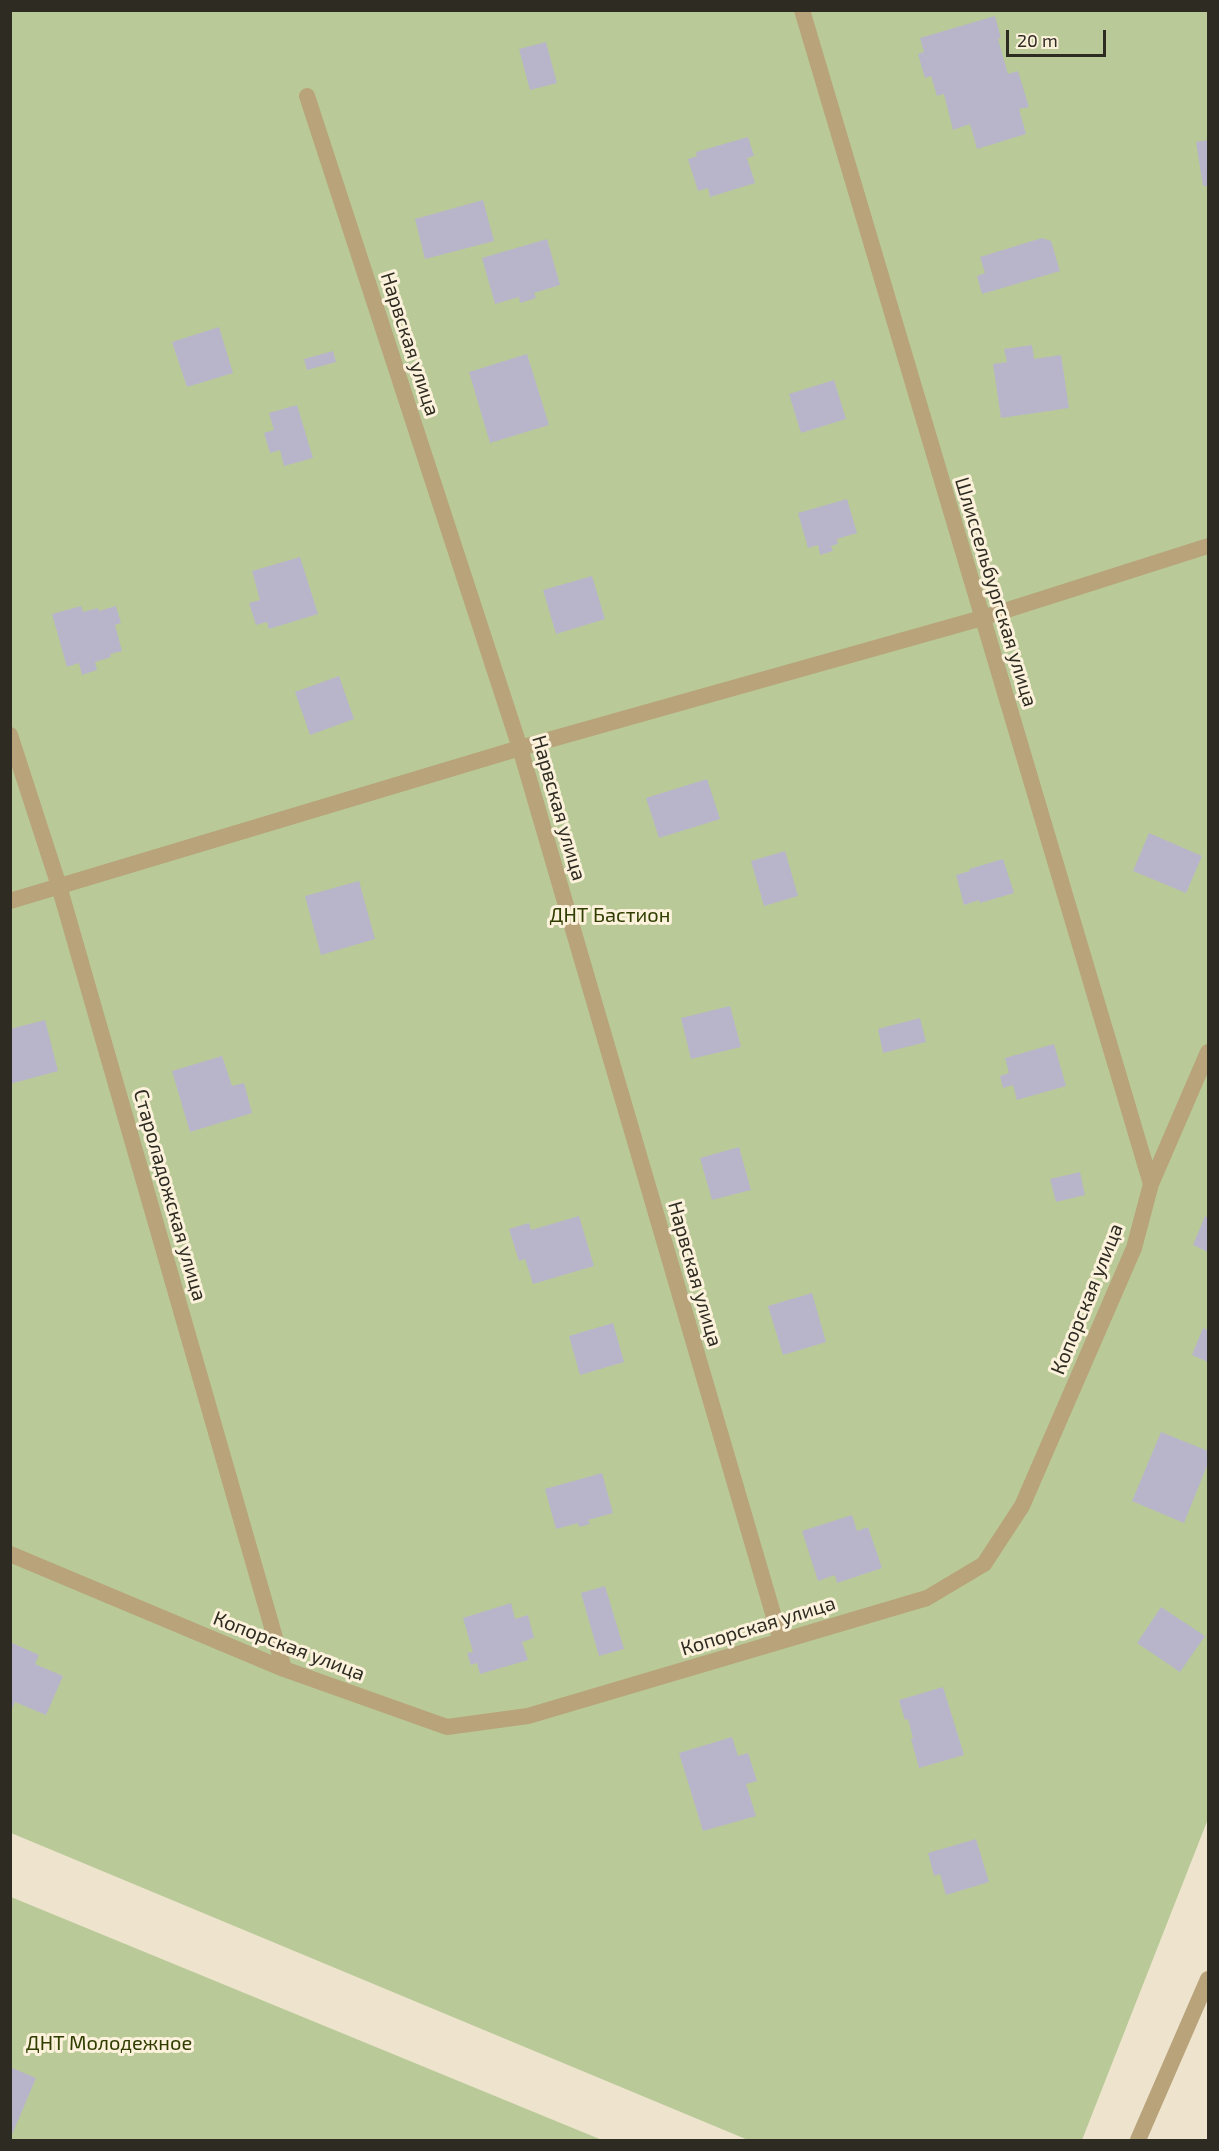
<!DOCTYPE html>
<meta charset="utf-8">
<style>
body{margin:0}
#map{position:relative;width:1219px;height:2151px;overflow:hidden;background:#eee4ce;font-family:"Exo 2",sans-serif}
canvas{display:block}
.frame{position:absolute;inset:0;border:12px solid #2e2b22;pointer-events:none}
.scale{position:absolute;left:1006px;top:30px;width:100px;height:27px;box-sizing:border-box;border:3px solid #2e2b22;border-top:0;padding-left:8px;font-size:18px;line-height:21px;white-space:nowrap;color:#2e2b22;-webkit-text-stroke:4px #fcf1db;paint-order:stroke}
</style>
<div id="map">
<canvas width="1219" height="2151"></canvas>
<div class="frame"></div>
<div class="scale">20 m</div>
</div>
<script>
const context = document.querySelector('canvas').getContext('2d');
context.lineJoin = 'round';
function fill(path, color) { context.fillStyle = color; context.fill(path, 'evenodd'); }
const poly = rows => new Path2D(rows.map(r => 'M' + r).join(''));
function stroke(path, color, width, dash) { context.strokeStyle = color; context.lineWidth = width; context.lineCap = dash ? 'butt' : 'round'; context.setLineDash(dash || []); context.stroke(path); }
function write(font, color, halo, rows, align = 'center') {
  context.font = font + ' "Exo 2",sans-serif'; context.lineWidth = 6; context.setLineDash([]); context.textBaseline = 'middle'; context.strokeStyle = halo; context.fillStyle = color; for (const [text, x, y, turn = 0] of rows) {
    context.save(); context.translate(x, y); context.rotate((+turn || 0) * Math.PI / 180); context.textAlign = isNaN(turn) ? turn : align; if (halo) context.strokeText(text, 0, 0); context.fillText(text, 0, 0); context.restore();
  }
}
const green = poly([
 [10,11,1208,11,1208,1819,1082,2140,748,2140,11,1833],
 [11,1897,602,2140,11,2140]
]);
const building = poly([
 [995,16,1001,38,998,39,1008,74,1018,71,1029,107,1019,109,1026,134,977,149,970,124,953,130,944,94,937,96,931,76,925,78,918,54,924,52,920,38],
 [546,42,557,83,530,90,519,49],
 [748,137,754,156,747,158,755,183,710,197,708,188,698,191,688,159,697,156,696,152],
 [1208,140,1208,186,1203,186,1196,142],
 [483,200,494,241,425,259,415,219],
 [1042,238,1051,241,1060,271,982,294,977,276,985,273,980,257],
 [547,239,560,285,534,293,536,298,520,303,519,297,495,304,482,258],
 [219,327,233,373,187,387,172,342],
 [1032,345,1034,359,1061,355,1069,408,1001,418,993,364,1007,362,1004,349],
 [333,351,336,362,307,370,304,359],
 [527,354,549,425,490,443,469,372],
 [834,380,846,419,801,433,789,394],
 [297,405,313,458,284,466,280,450,270,453,264,433,274,430,269,413],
 [847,499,857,533,837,539,838,544,831,546,833,551,820,555,818,545,808,548,798,513],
 [300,557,318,614,269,629,267,622,256,625,249,603,260,600,252,571],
 [592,576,605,619,556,634,543,590],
 [81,606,83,612,98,608,99,611,116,606,121,623,115,625,122,651,110,654,111,657,95,662,97,670,82,675,79,663,67,667,52,614],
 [339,676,354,719,310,735,295,692],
 [707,779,720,819,659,838,646,798],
 [1149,833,1202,856,1186,893,1133,871],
 [785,851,798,896,764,906,751,861],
 [1003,859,1014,893,980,903,979,900,964,905,956,875,970,871,969,869],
 [359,881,375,939,321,955,305,896],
 [730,1006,741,1047,691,1059,681,1018],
 [920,1018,926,1042,883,1053,878,1029],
 [45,1020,58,1071,10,1084,10,1029],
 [1054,1044,1066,1086,1017,1100,1013,1085,1003,1088,1000,1076,1009,1073,1005,1058],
 [222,1056,232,1086,244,1083,252,1113,190,1132,172,1071],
 [739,1147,751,1190,712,1200,700,1158],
 [1080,1172,1085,1195,1056,1202,1050,1179],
 [579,1216,594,1266,533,1284,525,1259,519,1261,509,1229,529,1223,531,1230],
 [1205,1216,1208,1218,1208,1252,1193,1245],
 [812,1293,826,1342,783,1355,768,1306],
 [613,1323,624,1362,580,1375,569,1336],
 [1203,1328,1208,1330,1208,1362,1192,1355],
 [1161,1432,1208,1451,1208,1463,1184,1523,1132,1501],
 [602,1473,613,1513,588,1520,590,1524,579,1527,578,1523,556,1529,545,1489],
 [852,1515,857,1531,868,1527,882,1568,837,1583,835,1575,818,1581,802,1531],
 [605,1586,624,1649,599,1656,581,1593],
 [511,1603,515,1619,528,1615,534,1638,522,1642,528,1660,480,1674,477,1663,471,1665,467,1653,473,1652,463,1618],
 [1161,1607,1205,1636,1180,1672,1137,1643],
 [10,1642,39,1655,35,1664,63,1676,46,1715,15,1702,10,1713],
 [943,1687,964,1755,919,1768,911,1739,913,1738,908,1719,905,1720,899,1700],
 [732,1737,738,1756,748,1753,757,1781,746,1784,756,1816,703,1831,679,1753],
 [976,1839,989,1882,946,1895,940,1874,934,1876,928,1853],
 [10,2067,36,2078,11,2137,10,2137]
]);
const minor = poly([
 [802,10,1151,1184],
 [307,96,520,748,781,1641],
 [10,735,59,886,284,1669],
 [10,901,520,748,982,618,1208,546],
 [10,1554,284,1669,447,1727,528,1716,927,1598,984,1564,1022,1506,1134,1248,1151,1184,1208,1052],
 [1138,2140,1208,1979]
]);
const streetNames = [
 ["Нарвская улица",410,344,72],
 ["Шлиссельбургская улица",996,592,73],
 ["Нарвская улица",559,808,74],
 ["Староладожская улица",170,1195,74],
 ["Нарвская улица",695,1274,74],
 ["Копорская улица",1087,1299,-68],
 ["Копорская улица",758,1626,-17],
 ["Копорская улица",289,1646,21]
];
const parkNames = [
 ["ДНТ Бастион",610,915],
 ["ДНТ Молодежное",109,2043]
];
fill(green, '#b9ca98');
fill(building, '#b8b5cb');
stroke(minor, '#b8a37b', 16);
write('20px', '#2e2b22', '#fcf1db', streetNames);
write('20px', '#2f3d01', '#fcf1db', parkNames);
</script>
